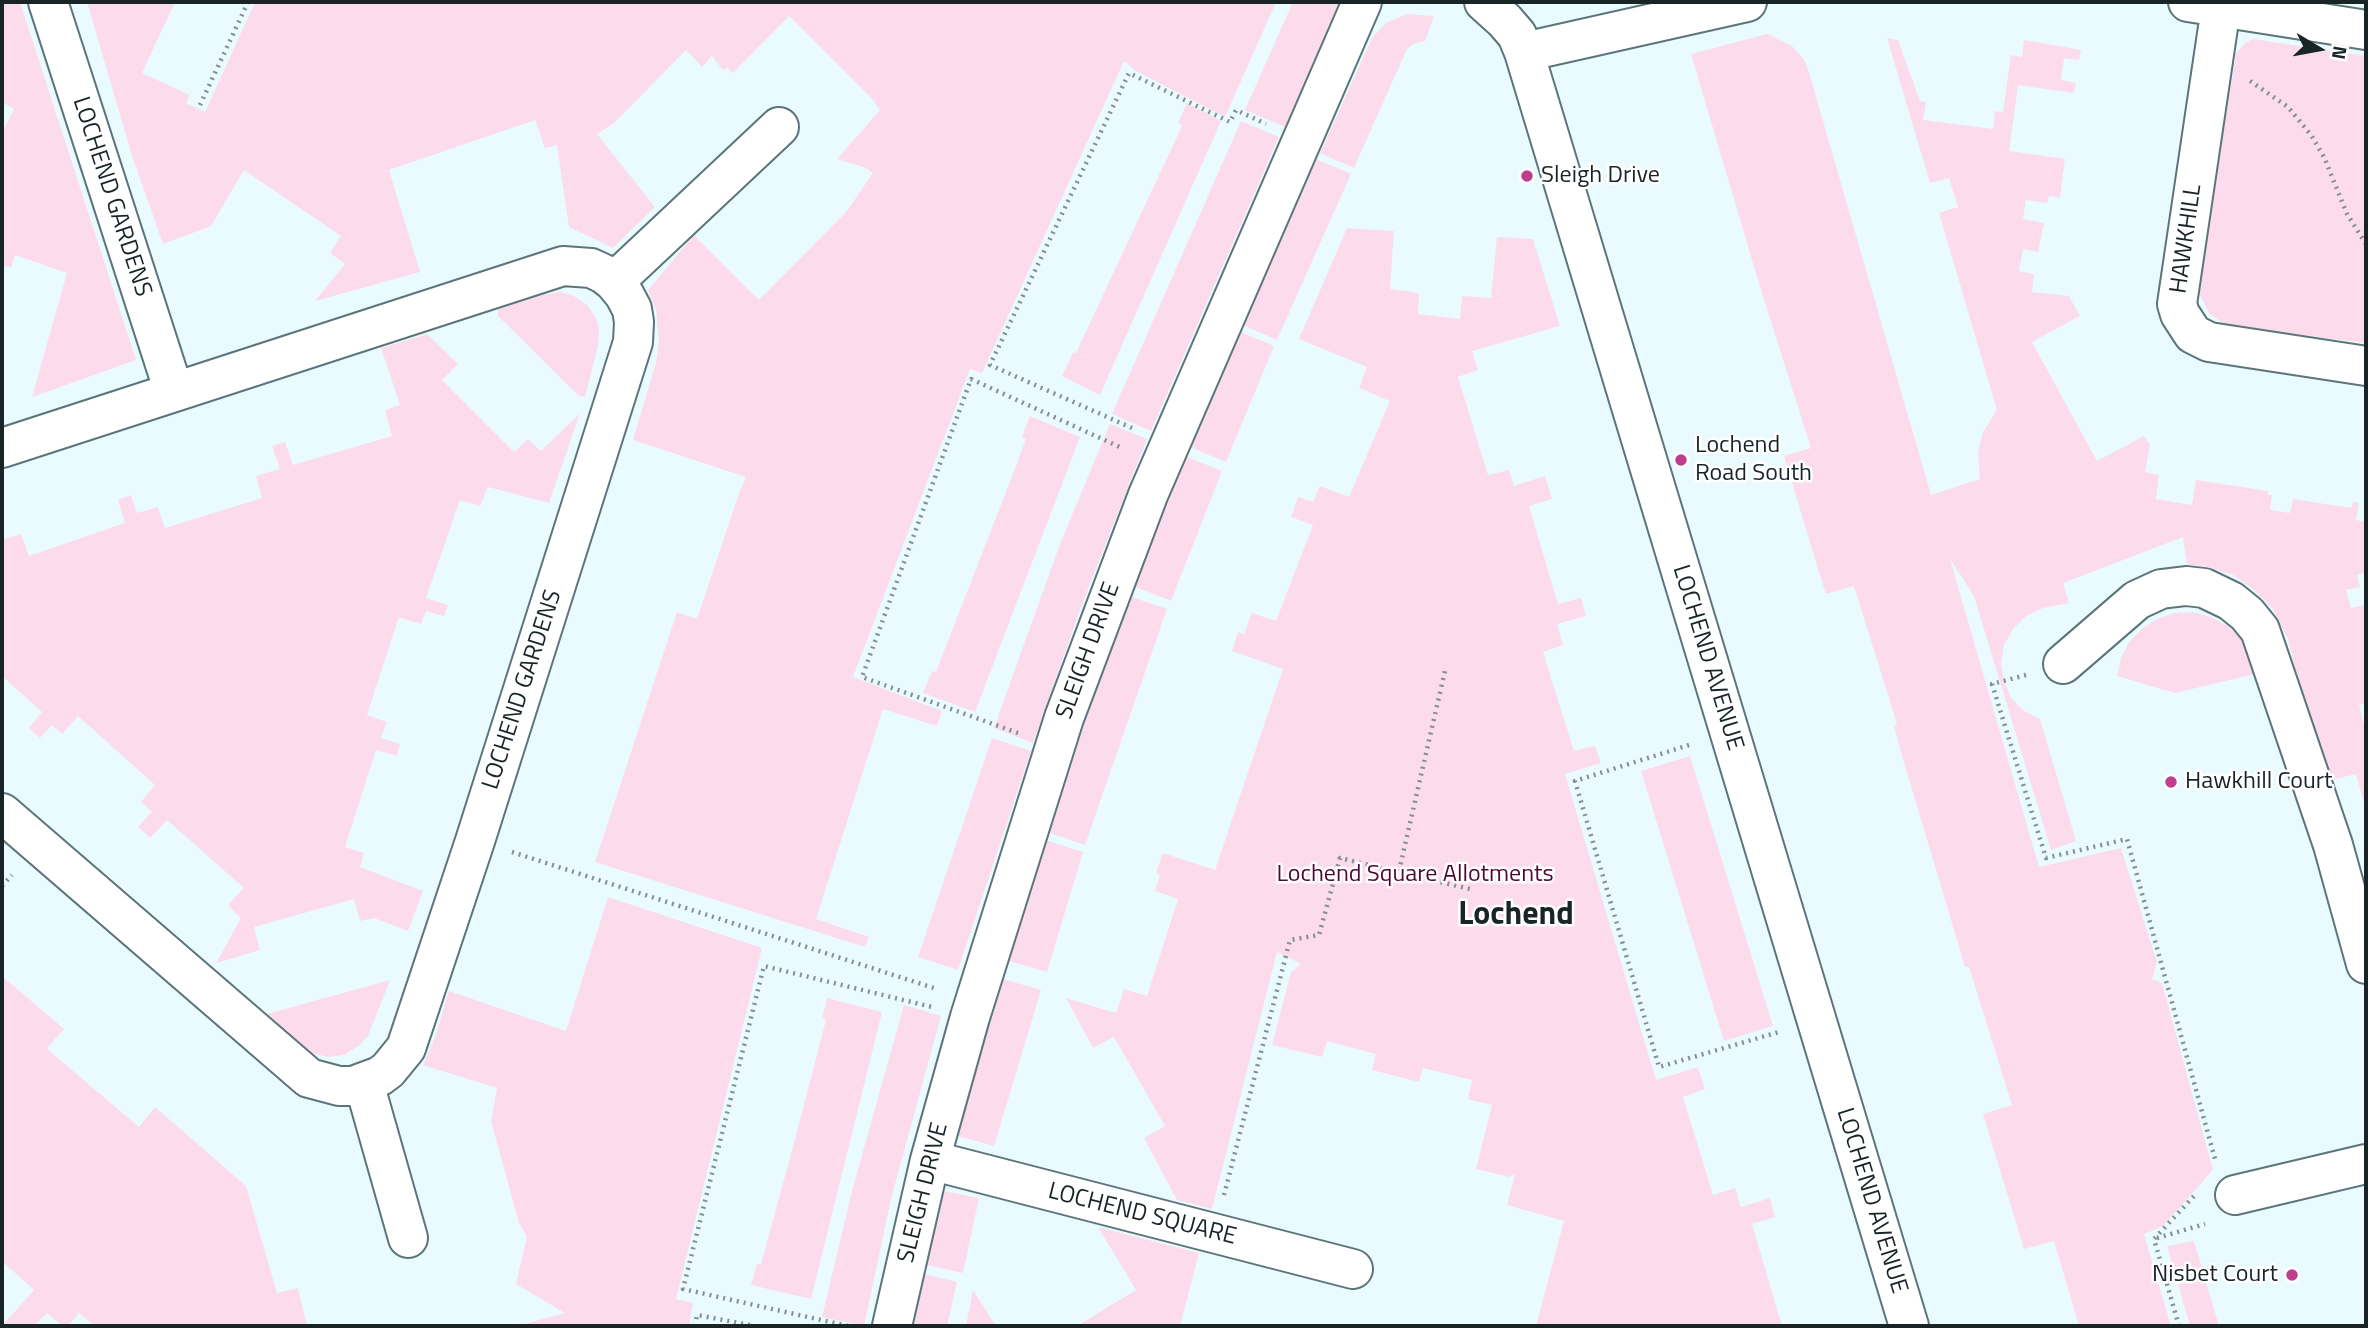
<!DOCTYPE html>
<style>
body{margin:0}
#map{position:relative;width:2368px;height:1328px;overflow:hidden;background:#eafbff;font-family:"Titillium Web",sans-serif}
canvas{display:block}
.frame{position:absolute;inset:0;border:4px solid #192426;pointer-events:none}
.north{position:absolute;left:2284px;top:14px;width:70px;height:70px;-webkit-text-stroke:5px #fff;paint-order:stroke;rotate:100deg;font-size:19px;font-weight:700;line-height:28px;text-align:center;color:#192426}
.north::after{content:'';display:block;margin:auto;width:24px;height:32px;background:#192426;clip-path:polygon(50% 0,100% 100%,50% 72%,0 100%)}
</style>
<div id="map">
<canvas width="2368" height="1328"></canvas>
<div class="frame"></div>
<div class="north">N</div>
</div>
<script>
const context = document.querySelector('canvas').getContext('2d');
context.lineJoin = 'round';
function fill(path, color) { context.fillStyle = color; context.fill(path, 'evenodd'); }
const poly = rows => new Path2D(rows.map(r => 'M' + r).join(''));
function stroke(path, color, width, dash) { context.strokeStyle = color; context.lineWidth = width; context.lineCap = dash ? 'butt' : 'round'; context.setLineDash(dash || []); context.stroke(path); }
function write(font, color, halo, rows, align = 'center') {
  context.font = font + ' "Titillium Web",sans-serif'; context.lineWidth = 5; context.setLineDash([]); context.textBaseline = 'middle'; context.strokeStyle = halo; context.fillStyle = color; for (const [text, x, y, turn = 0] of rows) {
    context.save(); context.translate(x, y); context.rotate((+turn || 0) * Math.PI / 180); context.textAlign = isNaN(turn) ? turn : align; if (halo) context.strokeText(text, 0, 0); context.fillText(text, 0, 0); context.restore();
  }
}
const green = poly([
 [2,2,20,2,136,360,32,397,67,273,15,255,11,268,2,265,2,133,14,109,2,102],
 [87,2,175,2,142,73,190,95,186,103,205,112,255,2,1276,2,1225,117,1136,71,1124,61,982,373,970,369,853,677,942,711,937,726,883,709,816,919,869,937,865,947,595,862,677,612,697,619,738,496,746,477,633,440,656,363,659,341,656,310,648,290,694,235,759,300,847,211,873,173,866,168,837,159,880,110,873,100,789,16,733,73,728,68,723,70,712,56,702,67,686,50,613,124,597,134,655,207,613,248,569,227,557,145,545,148,535,120,389,170,420,272,315,301,345,264,330,253,341,236,244,170,211,226,163,244,133,159],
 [1293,2,1339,2,1285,127,1245,110],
 [1407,14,1434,16,1425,41,1413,44,1407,49,1354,168,1320,153,1372,38,1386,23],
 [1767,34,1792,46,1804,60,1808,69,1931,495,1980,479,1978,454,1980,443,1983,432,1997,410,1939,213,1958,207,1949,178,1930,183,1887,38,1898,40,1920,101,1926,102,1923,120,1993,129,1995,111,2003,112,2011,55,2022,57,2024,40,2081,50,2079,60,2064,58,2061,80,2076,83,2074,93,2018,85,2009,151,2065,159,2060,197,2049,196,2047,203,2026,200,2023,219,2044,223,2038,252,2023,249,2019,271,2034,274,2032,292,2069,296,2080,316,2032,342,2097,461,2144,436,2150,445,2145,472,2159,475,2156,499,2192,505,2196,480,2268,491,2268,495,2272,495,2270,510,2290,513,2293,499,2351,508,2353,502,2359,503,2356,520,2366,522,2366,572,2357,575,2360,587,2346,590,2351,608,2365,605,2366,610,2366,703,2359,705,2364,725,2366,725,2366,810,2356,774,2323,782,2288,639,2272,608,2253,589,2233,575,2205,566,2187,565,2183,537,2063,583,2069,603,2043,608,2026,616,2013,629,2004,645,2001,663,2004,681,2011,698,2024,711,2040,719,2076,841,2051,850,1974,596,1950,559,2039,867,2121,848,2157,962,2152,979,2162,983,2213,1170,2163,1226,2144,1234,2171,1326,2079,1326,2054,1241,2024,1249,1983,1114,2012,1105,1969,967,1965,967,1898,742,1894,726,1897,724,1854,586,1826,594,1819,572,1784,456,1811,448,1761,290,1691,54],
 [2253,39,2366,56,2366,343,2227,326,2210,314,2197,290,2236,54,2244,44],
 [1187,103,1221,121,1100,395,1062,376,1073,353,1076,353,1182,126,1178,123],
 [1241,121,1279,137,1151,431,1112,414],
 [1316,159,1351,174,1277,340,1243,325],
 [1347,228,1394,231,1390,289,1419,293,1418,314,1460,319,1462,296,1491,298,1497,237,1533,239,1560,326,1472,351,1478,370,1458,377,1488,475,1509,470,1514,486,1545,476,1552,499,1529,506,1558,604,1581,598,1586,616,1557,624,1563,645,1543,652,1574,751,1595,746,1601,763,1565,774,1656,1080,1698,1067,1705,1089,1683,1097,1713,1195,1735,1188,1741,1207,1770,1198,1775,1217,1752,1224,1782,1326,1536,1326,1564,1221,1507,1205,1515,1174,1509,1177,1476,1169,1492,1105,1468,1099,1472,1080,1423,1068,1419,1082,1372,1070,1376,1054,1327,1041,1322,1057,1272,1045,1291,972,1301,964,1277,952,1212,1209,1177,1200,1144,1138,1165,1126,1114,1037,1093,1048,1066,998,1116,1013,1124,989,1147,996,1178,899,1155,891,1160,875,1156,873,1163,853,1215,870,1283,669,1232,651,1238,632,1244,634,1252,613,1276,621,1313,525,1291,517,1298,497,1313,502,1320,486,1349,497,1390,401,1359,388,1367,367,1299,339],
 [560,292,572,295,587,305,596,318,599,328,598,346,585,397,579,396,498,316,498,309,542,295],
 [1238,331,1274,346,1226,462,1190,447],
 [427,334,458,364,442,380,514,452,528,439,541,451,580,413,549,503,488,487,480,506,460,500,426,598,448,605,444,616,426,611,421,624,399,617,367,715,387,722,381,738,400,744,397,756,376,750,345,847,364,853,360,867,423,891,408,931,374,918,360,921,354,899,254,927,260,950,216,963,241,918,228,905,244,888,167,820,150,838,147,835,138,827,152,812,141,802,155,785,78,716,62,734,52,725,40,738,29,728,42,712,2,676,2,540,21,534,29,556,125,523,118,500,131,495,137,513,158,507,165,528,262,498,256,476,280,469,272,446,285,442,293,465,392,436,385,410,400,405,381,348],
 [1030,416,1080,437,975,712,923,693,932,671,936,672,1016,466,1026,439,1022,437],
 [1110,424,1147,439,1081,607,1033,743,994,728,1060,544],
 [1185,456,1222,471,1171,601,1133,586],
 [1129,596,1167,609,1085,845,1047,832],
 [2193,612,2211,617,2228,626,2241,639,2250,656,2255,674,2175,693,2117,676,2121,658,2129,642,2142,629,2157,619,2174,613],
 [992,738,1031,751,958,970,918,957],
 [1690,756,1773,1026,1724,1041,1641,771],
 [1045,840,1083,852,1047,972,1009,961],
 [608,897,762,948,676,1299,693,1303,689,1326,517,1326,565,1313,516,1284,527,1237,519,1223,491,1121,497,1088,423,1065,435,1037,449,991,566,1031],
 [2,976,64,1029,47,1048,53,1054,139,1127,155,1107,246,1186,277,1293,298,1288,307,1326,95,1326,79,1313,68,1326,62,1326,47,1313,34,1326,2,1326,34,1290,2,1261],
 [1003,979,1041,990,994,1146,958,1136,965,1103],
 [390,980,368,1036,360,1045,344,1055,329,1057,311,1053,260,1016],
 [827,998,882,1012,811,1299,751,1285,757,1264,761,1264,794,1143,826,1020,822,1018],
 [904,1005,941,1016,891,1199,864,1326,822,1317,852,1191],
 [944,1191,979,1198,963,1273,927,1265],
 [1098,1227,1199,1253,1180,1326,1077,1326,1136,1290],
 [2194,1241,2219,1326,2190,1326,2167,1246],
 [925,1274,957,1282,947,1326,913,1326],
 [973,1290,996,1326,966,1326]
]);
const path = poly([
 [2250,81,2288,107,2311,135,2324,157,2347,214,2366,244],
 [200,105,248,2],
 [1132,428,990,365,1129,73,1230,122,1236,110,1266,124],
 [2026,675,1992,684,2046,858,2127,839,2215,1159],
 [1018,733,862,677,971,379,1122,448],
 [1689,745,1575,781,1659,1067,1779,1032],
 [512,852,937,989],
 [1399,871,1445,671],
 [2,886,12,875],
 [1224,1195,1290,940,1319,935,1340,858,1470,889],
 [2157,1238,2205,1224],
 [695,1326,697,1315,755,1326],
 [848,1326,683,1289,764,966,932,1007],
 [2179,1326,2154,1239,2194,1196]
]);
const minor = poly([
 [48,2,174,392],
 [1484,2,1505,21,1517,35,1524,52,1909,1326],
 [2188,2,2366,30],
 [2221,7,2177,304,2180,314,2193,334,2209,342,2366,366],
 [1524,52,1747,2],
 [614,282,779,127],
 [2,448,563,266,591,268,604,274,614,282,624,294,632,309,634,322,633,342,475,841,406,1048,388,1070,380,1076,353,1086,339,1086,309,1078,2,813],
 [2063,664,2137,600,2161,589,2186,586,2204,588,2231,601,2247,614,2260,630,2333,845,2366,964],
 [364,1083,408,1238],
 [930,1160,1353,1269],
 [2235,1195,2366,1164],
 [892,1326,930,1160,970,1017,1064,718,1148,495,1362,2]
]);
const markers = [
 [1527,176,7,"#bd3f8d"],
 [1681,460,7,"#bd3f8d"],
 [2171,782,7,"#bd3f8d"],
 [2292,1275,7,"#bd3f8d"]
];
const poiNames = [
 ["Sleigh Drive",1541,176],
 ["Lochend",1695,446],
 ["Road South",1695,474],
 ["Hawkhill Court",2185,782],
 ["Nisbet Court",2278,1275,"right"]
];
const streetNames = [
 ["LOCHEND GARDENS",111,197,72],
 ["HAWKHILL",2187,239,-82],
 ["SLEIGH DRIVE",1089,651,-70],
 ["LOCHEND AVENUE",1707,658,73],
 ["LOCHEND GARDENS",523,690,-72],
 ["SLEIGH DRIVE",924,1193,-76],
 ["LOCHEND AVENUE",1871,1201,73],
 ["LOCHEND SQUARE",1142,1215,14]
];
const parkNames = [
 ["Lochend Square Allotments",1415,875]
];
const districtNames = [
 ["Lochend",1516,916]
];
fill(green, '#fcdcec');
stroke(minor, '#5b757a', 42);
stroke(path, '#829093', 4.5, [2, 5]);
stroke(minor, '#fff', 38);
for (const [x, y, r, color] of markers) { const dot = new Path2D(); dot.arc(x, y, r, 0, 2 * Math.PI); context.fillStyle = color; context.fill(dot); stroke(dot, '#fff', 2.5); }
write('24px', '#192426', '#fff', poiNames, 'left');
write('24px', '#192426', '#fff', streetNames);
write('24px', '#4d0836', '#fff', parkNames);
write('bold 32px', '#192426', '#fff', districtNames);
</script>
